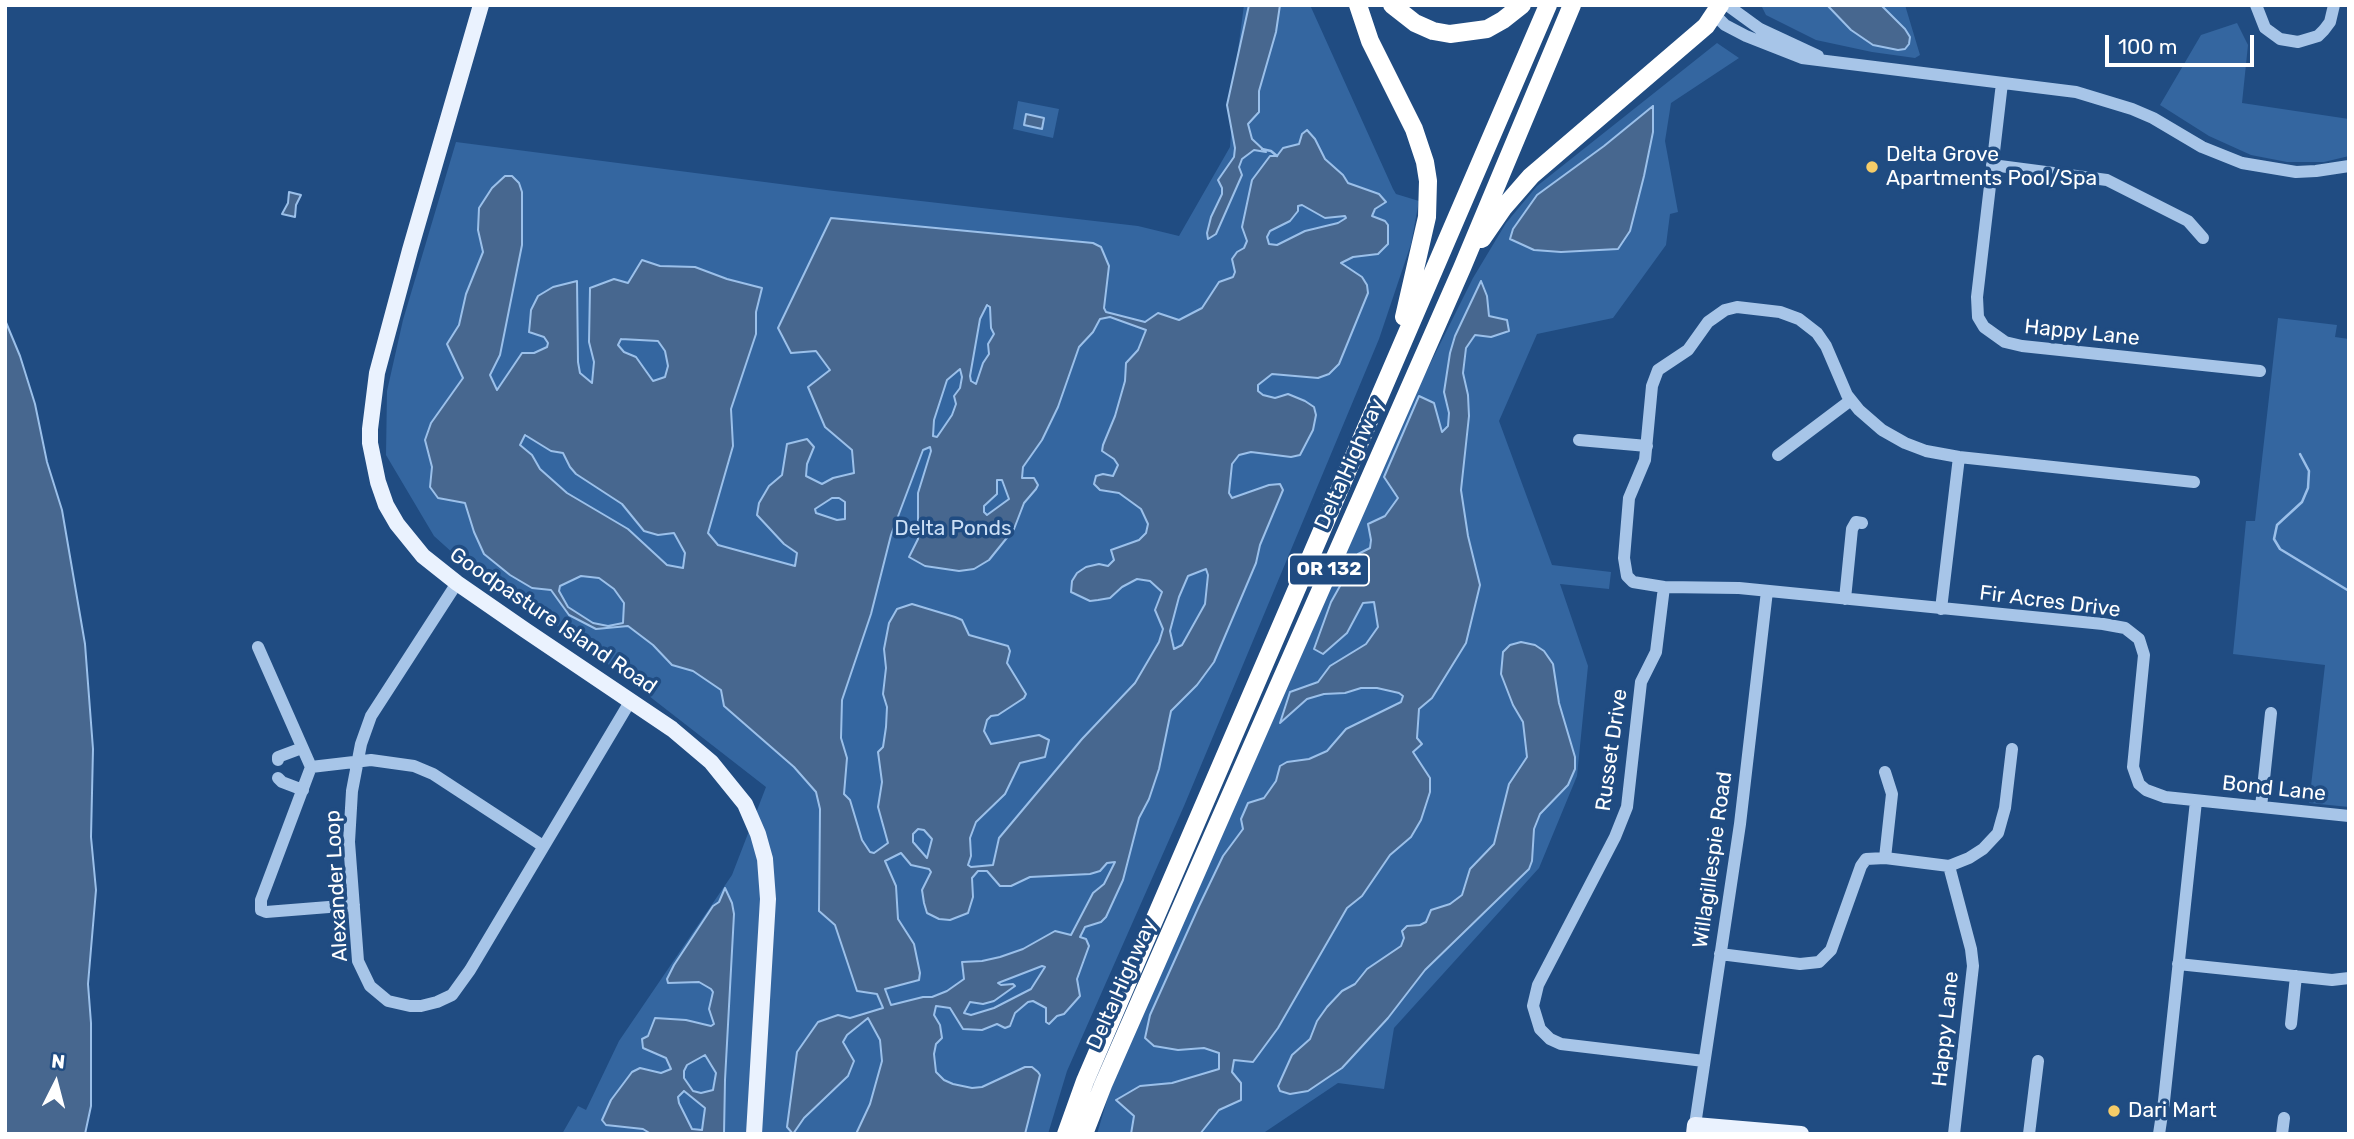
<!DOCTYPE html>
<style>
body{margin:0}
#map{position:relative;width:2354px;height:1139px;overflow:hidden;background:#204c82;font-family:Rubik,sans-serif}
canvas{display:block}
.frame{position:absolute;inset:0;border:7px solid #fff;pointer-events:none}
.north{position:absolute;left:21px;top:1048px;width:70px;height:70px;-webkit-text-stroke:5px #204c82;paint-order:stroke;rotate:6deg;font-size:19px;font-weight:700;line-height:28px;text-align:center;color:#fff}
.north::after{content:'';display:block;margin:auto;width:24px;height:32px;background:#fff;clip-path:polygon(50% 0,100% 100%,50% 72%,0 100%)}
.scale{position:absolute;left:2105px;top:35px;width:149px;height:32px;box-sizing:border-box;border:4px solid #fff;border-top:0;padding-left:9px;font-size:21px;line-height:24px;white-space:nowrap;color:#fff;-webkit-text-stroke:5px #204c82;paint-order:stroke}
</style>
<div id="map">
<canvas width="2354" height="1139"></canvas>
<div class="frame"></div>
<div class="north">N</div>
<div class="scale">100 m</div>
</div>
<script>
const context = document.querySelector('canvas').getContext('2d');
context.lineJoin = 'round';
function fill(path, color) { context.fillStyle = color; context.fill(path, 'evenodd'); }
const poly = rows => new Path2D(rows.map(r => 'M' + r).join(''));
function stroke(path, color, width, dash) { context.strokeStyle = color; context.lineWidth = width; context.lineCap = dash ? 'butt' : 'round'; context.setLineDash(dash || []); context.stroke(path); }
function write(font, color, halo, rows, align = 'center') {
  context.font = font + ' Rubik,sans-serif'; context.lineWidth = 7; context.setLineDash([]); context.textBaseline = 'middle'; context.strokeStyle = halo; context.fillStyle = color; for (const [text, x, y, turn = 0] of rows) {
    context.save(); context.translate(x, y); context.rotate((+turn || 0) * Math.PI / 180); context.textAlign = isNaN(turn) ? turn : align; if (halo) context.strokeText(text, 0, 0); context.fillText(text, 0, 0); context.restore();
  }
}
const green = poly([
 [1244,5,1310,5,1393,189,1396,194,1419,201,1411,244,1379,339,1184,806,1067,1071,1048,1134,562,1134,578,1106,586,1110,619,1041,732,875,766,787,568,633,475,573,434,536,386,455,387,391,403,320,456,142,834,191,1138,226,1179,236,1230,147,1238,50],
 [1761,5,1905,5,1920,55,1915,58,1872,52,1816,40,1766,15],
 [2237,23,2248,45,2242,103,2349,119,2349,156,2324,162,2287,162,2251,155,2209,136,2160,105,2201,35],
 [1717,43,1739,58,1671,103,1665,141,1678,212,1670,214,1666,245,1613,318,1537,334,1499,421,1552,565,1611,572,1609,589,1560,584,1588,666,1577,776,1539,868,1394,1028,1384,1089,1338,1083,1262,1134,1097,1134,1110,1090,1137,1026,1417,390,1473,278,1506,223,1537,186],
 [1018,101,1059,109,1053,138,1013,129],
 [2278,318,2337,325,2335,337,2349,339,2349,807,2309,803,2325,665,2233,654,2246,521,2255,521]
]);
const water = poly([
 [1249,5,1280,5,1276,32,1259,91,1259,112,1248,124,1252,139,1266,152,1254,150,1242,159,1239,167,1242,175,1216,234,1208,239,1207,233,1211,217,1222,194,1222,188,1218,180,1234,157,1235,148,1227,105,1249,5],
 [1827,5,1881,5,1905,29,1910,37,1909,44,1905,49,1898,50,1873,45,1851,30,1827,5],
 [1653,106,1653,132,1644,176,1630,231,1618,249,1561,252,1534,250,1510,239,1513,229,1537,195,1604,146,1653,106],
 [1026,114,1044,118,1042,129,1024,125,1026,114],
 [1307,130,1315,139,1325,159,1343,175,1348,183,1379,194,1386,202,1375,209,1372,216,1385,221,1388,225,1388,244,1378,254,1353,257,1341,263,1362,277,1367,285,1368,293,1339,364,1329,374,1318,378,1272,374,1258,385,1258,391,1263,395,1275,398,1288,394,1305,401,1314,407,1316,415,1313,430,1300,455,1291,457,1251,452,1239,455,1232,464,1229,493,1232,498,1269,485,1280,484,1283,490,1260,545,1256,563,1214,662,1197,685,1171,711,1159,769,1149,799,1139,818,1123,880,1106,917,1101,922,1085,927,1080,937,1086,939,1089,946,1077,979,1080,996,1064,1014,1057,1016,1049,1024,1046,1022,1046,1008,1033,1001,1028,1002,1015,1013,1010,1026,1005,1028,997,1024,982,1030,963,1029,950,1008,936,1006,934,1015,940,1025,942,1038,936,1044,934,1054,936,1072,944,1080,953,1084,972,1088,982,1087,1025,1067,1032,1067,1038,1072,1040,1075,1025,1134,856,1134,870,1104,882,1061,880,1040,868,1018,847,1035,843,1042,854,1061,848,1076,804,1118,793,1134,787,1127,797,1052,818,1022,838,1015,850,1018,883,1008,877,994,857,991,835,925,819,911,820,809,816,792,794,767,724,706,721,690,693,671,672,665,653,645,628,626,596,629,569,615,551,590,532,588,510,575,484,554,474,532,465,503,438,498,430,487,432,467,425,440,431,423,463,378,447,344,459,325,466,294,483,252,478,230,479,208,492,188,505,176,512,176,519,183,522,192,522,245,500,355,490,375,497,390,522,353,534,353,547,347,548,343,544,337,529,332,530,322,531,310,538,296,553,287,577,281,578,362,580,373,592,383,594,362,589,342,590,288,614,279,628,283,642,260,660,266,695,267,727,279,762,288,756,312,756,334,731,409,733,446,708,533,718,545,795,566,797,553,784,544,757,515,759,503,769,486,782,475,787,444,807,439,814,447,807,464,806,476,822,484,833,478,854,473,852,450,825,427,808,387,830,370,816,351,791,353,778,328,831,218,1093,243,1101,247,1109,266,1104,308,1106,312,1145,322,1158,313,1179,320,1202,308,1219,282,1233,277,1235,272,1232,259,1237,252,1244,248,1247,241,1242,227,1252,180,1270,156,1277,156,1283,148,1299,144,1302,134,1307,130],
 [1302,205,1325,218,1345,216,1346,218,1338,223,1305,231,1277,245,1269,244,1267,237,1270,231,1290,221,1298,211,1298,206,1302,205],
 [987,305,990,307,991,328,994,334,988,344,989,354,983,363,976,384,971,381,970,376,980,319,987,305],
 [1110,317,1146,330,1138,350,1126,363,1125,381,1115,416,1103,445,1102,451,1114,459,1118,465,1113,476,1103,474,1096,476,1094,484,1100,490,1119,493,1141,509,1148,524,1146,533,1139,540,1111,550,1114,560,1108,566,1099,564,1086,567,1077,573,1072,581,1071,592,1090,601,1098,600,1110,598,1122,587,1137,579,1150,581,1162,592,1155,610,1163,629,1159,642,1135,683,1082,739,999,838,993,865,971,867,968,865,971,856,970,838,976,822,1005,794,1020,763,1045,757,1049,740,1039,735,991,744,984,731,987,720,991,716,998,715,1024,698,1026,694,1007,663,1010,651,1008,646,969,635,962,620,955,617,912,604,897,609,889,623,884,649,886,668,883,694,887,707,886,727,883,747,878,752,882,782,878,807,888,843,874,853,870,852,862,840,850,800,844,794,847,758,841,738,842,700,871,614,891,535,923,450,930,447,931,451,918,493,918,539,909,557,925,566,959,571,974,569,989,560,1014,529,1024,503,1036,489,1038,485,1034,478,1022,478,1023,467,1042,440,1058,407,1079,347,1093,332,1100,319,1110,317],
 [621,339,658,341,665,351,668,366,665,377,653,381,636,357,624,352,618,345,621,339],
 [960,369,962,377,960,388,954,396,956,404,952,415,937,437,933,436,934,420,947,380,960,369],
 [525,435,551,451,563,453,570,467,576,474,622,504,644,531,658,535,674,533,685,553,683,568,667,565,628,529,567,493,540,469,532,455,520,445,525,435],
 [997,480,1002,480,1009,499,987,515,984,512,984,506,997,494,997,480],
 [832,498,839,498,845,502,845,519,837,520,816,513,815,509,832,498],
 [1206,569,1208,575,1205,604,1182,645,1174,649,1170,631,1179,597,1188,576,1206,569],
 [581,576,599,578,614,589,624,603,623,623,608,626,593,623,568,607,559,591,560,586,581,576],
 [918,829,924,830,932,839,927,858,913,842,913,834,918,829],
 [901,853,911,865,929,869,931,872,922,890,924,903,927,913,939,919,950,920,968,913,973,897,972,878,978,871,987,871,1000,886,1011,886,1030,877,1090,874,1100,871,1107,863,1115,862,1104,884,1093,893,1071,935,1055,931,1023,949,1000,957,982,961,962,962,964,979,947,991,932,997,923,997,891,1005,885,989,919,980,920,973,914,944,898,919,896,886,885,861,901,853],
 [1042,966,1045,967,1031,989,994,1008,971,1015,964,1013,970,1002,983,1004,994,1001,1015,986,1013,984,1001,985,998,983,1042,966],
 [289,192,301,195,296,205,295,217,282,214,288,203,289,192],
 [1481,281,1487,296,1489,316,1507,320,1509,331,1491,337,1475,335,1466,348,1463,373,1468,395,1469,416,1461,490,1468,536,1480,585,1466,643,1432,698,1419,709,1417,738,1422,744,1413,752,1430,778,1430,792,1421,820,1411,837,1390,855,1362,896,1347,908,1278,1028,1253,1062,1234,1060,1232,1072,1241,1083,1241,1100,1219,1110,1200,1134,1131,1134,1134,1116,1116,1100,1140,1086,1172,1083,1219,1069,1219,1053,1204,1048,1178,1050,1154,1046,1145,1038,1150,1015,1199,906,1223,856,1243,829,1241,819,1248,803,1264,798,1276,781,1280,766,1287,762,1309,759,1327,751,1346,729,1401,702,1403,696,1399,693,1377,688,1361,688,1345,693,1324,694,1307,699,1280,723,1290,692,1318,682,1330,666,1366,644,1378,627,1374,602,1363,603,1347,633,1323,654,1314,649,1331,602,1358,554,1370,548,1371,540,1368,524,1385,516,1398,498,1384,477,1419,396,1434,403,1442,432,1448,426,1449,413,1444,392,1450,353,1455,336,1481,281],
 [5,320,20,356,35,404,47,462,62,510,85,644,93,749,91,837,96,890,88,984,91,1023,91,1106,85,1134,5,1134,5,320],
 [1521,642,1535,645,1544,651,1553,664,1559,703,1575,757,1575,769,1568,785,1540,814,1534,829,1532,861,1529,869,1425,970,1388,1018,1342,1068,1308,1091,1290,1094,1280,1091,1278,1086,1292,1055,1310,1039,1317,1021,1327,1007,1342,991,1355,984,1367,969,1401,946,1404,938,1402,931,1407,926,1420,925,1426,922,1431,910,1450,904,1462,895,1470,869,1494,844,1509,784,1527,757,1523,722,1513,705,1501,674,1503,652,1510,645,1521,642],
 [725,888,732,903,734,914,725,1080,724,1134,651,1134,643,1129,606,1125,602,1120,611,1100,632,1072,640,1068,661,1073,671,1069,666,1058,643,1048,642,1039,648,1036,655,1018,686,1020,711,1026,714,1024,709,1009,713,992,711,989,699,982,668,983,667,979,674,965,713,906,719,902,725,888],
 [705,1055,716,1073,713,1090,701,1093,693,1091,684,1078,684,1071,687,1065,705,1055],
 [684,1091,705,1108,702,1130,692,1129,679,1103,678,1097,684,1091]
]);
const stream = poly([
 [1262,149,1271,151,1277,156],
 [2300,454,2309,471,2308,488,2302,502,2277,525,2274,539,2280,549,2349,591]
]);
const minor = poly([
 [1727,5,1760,29,1818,56],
 [2256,5,2265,28,2280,39,2298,42,2318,36,2324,30,2330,22,2334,5],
 [1715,15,1725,25,1746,36,1802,58,2076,92,2132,109,2153,118,2202,147,2242,163,2296,172,2316,171,2349,166],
 [2002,83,1977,297,1978,317,1984,327,2005,342,2022,346,2260,371],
 [1992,165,2107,180,2188,221,2203,238],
 [1579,440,1647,446],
 [1778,455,1851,400],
 [457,583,371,716,361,744,352,791,349,842,358,961,370,986,388,1001,410,1006,421,1006,437,1002,452,995,470,970,631,700],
 [1664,587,1739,588,2103,624,2125,628,2139,639,2144,655,2133,767,2139,784,2146,790,2165,797,2349,816],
 [1845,599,1852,529,1856,522,1862,523],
 [1941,609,1959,457],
 [258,647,311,767,371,760,414,766,433,774,543,846],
 [278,760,278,757,302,748],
 [311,767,261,900,261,910,266,912,354,905],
 [278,778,282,782,303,790],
 [2261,807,2271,713],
 [1885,858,1892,794,1885,772],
 [1720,954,1800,964,1819,962,1831,950,1861,866,1866,859,1885,858,1949,866],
 [2178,964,2332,980,2349,978],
 [2291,1024,2296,976],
 [1704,1061,1561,1044,1550,1039,1540,1029,1533,1006,1538,985,1615,837,1627,807,1641,682,1656,652,1664,587,1633,582,1627,576,1624,558,1629,498,1645,460,1652,386,1658,370,1688,350,1708,322,1725,310,1737,307,1780,312,1799,319,1817,333,1826,346,1847,395,1859,410,1882,430,1905,443,1926,451,1959,457,2194,482],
 [1695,1125,1740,824,1767,591],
 [1954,1134,1973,966,1971,949,1949,866,1969,858,1983,849,1998,833,2005,808,2012,749],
 [2029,1134,2038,1061],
 [2159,1134,2164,1101,2196,801],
 [2282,1134,2284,1118]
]);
const major = poly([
 [481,5,410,250,377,373,370,429,370,443,378,482,386,505,397,524,423,556,457,583,525,630,672,729,711,762,745,804,758,834,765,859,768,899,754,1134],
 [1694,1134,1695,1125,1801,1134]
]);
const highway = poly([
 [1358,5,1370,41,1414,129,1425,162,1428,181,1427,217,1404,317],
 [1392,5,1415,23,1433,31,1450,34,1487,29,1503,20,1522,5],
 [1482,239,1504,207,1531,176,1706,26,1720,5],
 [1066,1134,1085,1081,1548,5],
 [1084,1134,1103,1085,1462,268,1572,5]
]);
const markers = [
 [1872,167,7,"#f6cc68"],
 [2114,1111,7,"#f6cc68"]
];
const shields = [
 [1329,570,80]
];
const shieldNames = [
 ["OR 132",1329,570]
];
const poiNames = [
 ["Delta Grove",1886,155],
 ["Apartments Pool/Spa",1886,179],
 ["Dari Mart",2128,1111]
];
const streetNames = [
 ["Happy Lane",2082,333,6],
 ["Delta Highway",1350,464,-66],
 ["Fir Acres Drive",2050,602,7],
 ["Goodpasture Island Road",553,621,34],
 ["Russet Drive",1612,750,-82],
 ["Bond Lane",2274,789,6],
 ["Willagillespie Road",1713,860,-82],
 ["Alexander Loop",337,886,-93],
 ["Delta Highway",1122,984,-66],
 ["Happy Lane",1946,1029,-84]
];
const parkNames = [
 ["Delta Ponds",953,529]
];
fill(green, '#3466a0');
fill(water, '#47678f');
stroke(water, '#9bc0ea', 2);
stroke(stream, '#9bc0ea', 2.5);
stroke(minor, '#a7c5e8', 12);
stroke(major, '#eaf2fe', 16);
stroke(highway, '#fff', 18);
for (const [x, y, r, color] of markers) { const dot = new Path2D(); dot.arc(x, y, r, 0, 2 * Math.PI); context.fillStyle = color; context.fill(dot); stroke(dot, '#204c82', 2.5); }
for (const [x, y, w] of shields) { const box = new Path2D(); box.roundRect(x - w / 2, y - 15.5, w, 31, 5); context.fillStyle = '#204c82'; context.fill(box); stroke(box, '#fff', 2); }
write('bold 19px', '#fff', null, shieldNames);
write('21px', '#fff', '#204c82', poiNames, 'left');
write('21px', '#fff', '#204c82', streetNames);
write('21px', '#cbdff6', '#204c82', parkNames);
</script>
